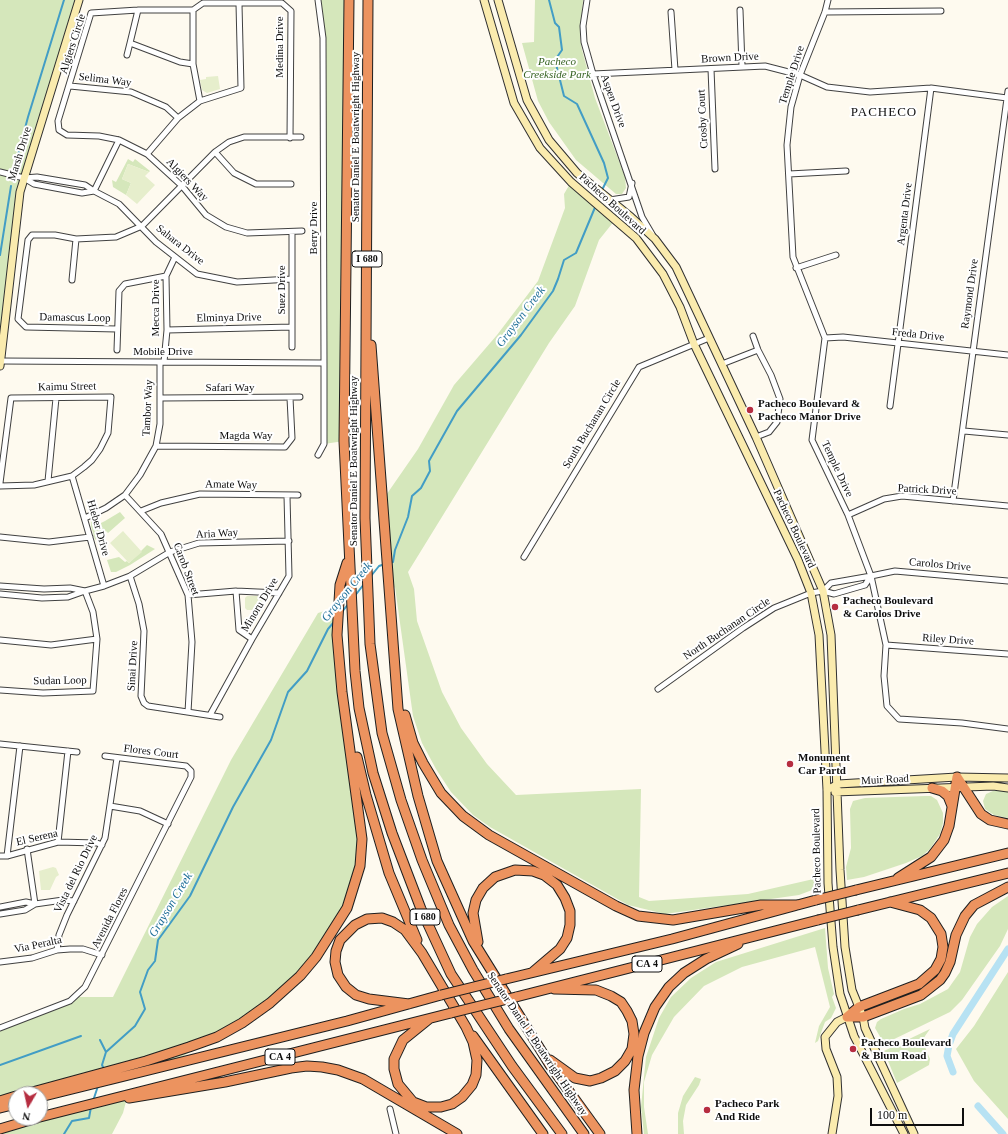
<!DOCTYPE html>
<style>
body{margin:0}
#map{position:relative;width:1008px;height:1134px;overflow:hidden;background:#fefaef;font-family:Georgia,serif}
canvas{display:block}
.north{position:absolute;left:8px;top:1086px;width:40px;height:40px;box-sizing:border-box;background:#fff;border:1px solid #9f9f9f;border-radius:50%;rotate:189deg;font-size:11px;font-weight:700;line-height:16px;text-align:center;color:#0e0e0e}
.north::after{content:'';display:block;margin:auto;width:14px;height:18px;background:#b62d40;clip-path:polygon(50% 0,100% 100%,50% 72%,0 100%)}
.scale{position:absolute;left:870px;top:1108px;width:94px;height:18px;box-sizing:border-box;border:2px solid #0e0e0e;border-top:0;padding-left:5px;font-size:12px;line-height:14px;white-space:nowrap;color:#0e0e0e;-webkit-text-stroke:3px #fff;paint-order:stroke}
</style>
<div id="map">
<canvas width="1008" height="1134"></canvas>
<div class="north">N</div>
<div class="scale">100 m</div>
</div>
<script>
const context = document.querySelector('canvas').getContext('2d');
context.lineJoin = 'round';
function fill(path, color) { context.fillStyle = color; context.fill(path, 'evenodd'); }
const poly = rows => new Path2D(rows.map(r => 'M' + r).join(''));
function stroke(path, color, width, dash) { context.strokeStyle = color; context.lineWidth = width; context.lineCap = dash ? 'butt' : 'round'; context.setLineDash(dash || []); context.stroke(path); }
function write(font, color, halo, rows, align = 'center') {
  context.font = font + ' Georgia,serif'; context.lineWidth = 4; context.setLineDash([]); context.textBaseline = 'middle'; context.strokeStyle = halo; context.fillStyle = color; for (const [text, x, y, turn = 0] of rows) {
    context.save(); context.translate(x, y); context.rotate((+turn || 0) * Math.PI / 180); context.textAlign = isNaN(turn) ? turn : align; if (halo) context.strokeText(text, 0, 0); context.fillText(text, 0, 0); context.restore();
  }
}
const green = poly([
 [0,0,79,0,24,178,0,366],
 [318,0,349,0,344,441,324,444,323,38],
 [535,0,583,0,580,37,582,50,595,98,625,177,626,188,622,194,616,194,576,160,549,122,538,101,522,43,534,42],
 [128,159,133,162,135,159,150,171,149,172,128,164,122,179,131,183,126,195,113,187,112,180,116,182],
 [571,182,615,220,599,240,575,306,549,343,408,572,414,589,417,621,442,692,461,728,487,764,516,795,641,789,639,897,649,901,748,894,818,878,820,887,799,895,665,914,628,905,490,827,473,815,451,792,436,769,422,743,413,716,395,587,389,592,382,501,418,449,454,385,497,335,538,281,565,208,564,194],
 [120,512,125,518,108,533,106,531,95,540,91,526,91,522,94,520,97,525,105,521],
 [147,545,155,549,130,565,116,572,111,572,107,560,119,557,125,562,127,561,129,563],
 [338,607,337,635,360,817,356,884,316,957,242,1023,169,1064,40,1094,16,1094,0,1108,0,1028,75,997,113,997,231,760,318,613],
 [993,791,1008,791,1008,818,994,815,985,809,983,801,986,794],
 [925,796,931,796,937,800,943,813,943,823,940,834,930,849,922,856,906,863,864,877,847,880,846,867,851,848,850,809,853,801,865,798],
 [1008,896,1008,929,1000,946,962,1000,950,1012,886,1043,882,1040,875,1028,877,1022,881,1019,904,1009,920,1004,948,989,960,972,970,937,977,924,992,907],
 [825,928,828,968,834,994,832,997,836,1008,831,1018,825,1022,818,1041,815,1043,819,1026,830,1007,815,947,742,967,704,986,674,1017,652,1055,644,1082,644,1107,648,1134,644,1134,641,1107,646,1057,659,1018,671,997,691,978,716,962],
 [1008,972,1008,1119,974,1081,956,1049,974,1026],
 [930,1029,925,1036,923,1042,930,1059,929,1065,897,1083,884,1051],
 [695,1077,701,1079,699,1085,686,1105,683,1121,684,1134,678,1134,678,1113,683,1096],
 [128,1094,123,1113,112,1134,0,1134,0,1128]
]);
const pitch = poly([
 [218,76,220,89,207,93,202,90,200,80,206,79,206,77],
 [128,164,149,172,145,176,155,185,137,204,126,195,131,183,122,179],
 [123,531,142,552,129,563,110,543],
 [247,596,262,596,262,606,257,610,247,610,245,608,245,598],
 [53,867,56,868,59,875,56,877,50,890,41,890,39,871]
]);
const stream = poly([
 [549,0,555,23,559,27,562,50,555,60,564,96,577,104,604,163,608,178,602,190],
 [15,166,28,117,64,0],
 [0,255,11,186],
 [389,563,393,562,395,550,408,517,412,496,421,488,430,471,429,461,457,411,521,335,553,291,558,279,564,260,576,253,596,205],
 [371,576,379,566,385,564],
 [354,597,364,584],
 [342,612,349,603],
 [100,1040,106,1052],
 [0,1065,81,1036],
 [104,1069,102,1065,106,1052,135,1026,145,1009,140,992,148,970,155,961,158,940,190,896,233,807,271,740,288,692,307,671,328,629,334,622],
 [93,1101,98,1086],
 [64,1134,72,1121,89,1118,91,1107]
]);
const canal = poly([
 [953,1072,947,1056,949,1045,953,1034,1008,949],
 [978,1106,1003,1134]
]);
const street = poly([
 [318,0,323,38,324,363,324,444,318,455],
 [587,0,583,26,584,42,593,74,642,217,652,234],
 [828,0,825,12,800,75,791,107,787,145,793,257,825,338,812,440,848,515,871,576,886,645,884,676,887,706,899,719,962,723,1008,729],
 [138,10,130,43,180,62,193,64],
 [193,10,138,10,91,13,58,121,59,130,67,135,99,136,119,140,147,154,182,186,206,215,226,227,247,233,302,231],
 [193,10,203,3,282,3,291,11,290,138],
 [193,10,193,64,200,101],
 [740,10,742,66],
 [671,12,675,70],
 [825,12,941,11],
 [127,55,130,43],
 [711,69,715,169],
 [593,74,765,66,800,75,827,87,870,92,931,88,1007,98],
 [70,86,131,92,166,107,178,118],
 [119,140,94,191,119,204,156,242,197,274,237,282,292,279],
 [215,152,234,173,256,184,291,184],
 [147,154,178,118,200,101,241,88,239,4],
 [0,172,24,178,37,177,85,185,94,191,82,193,34,184,24,178],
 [789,174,846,171],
 [610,200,629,197,632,183],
 [292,232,292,347],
 [796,268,836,255],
 [72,280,76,239],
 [117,329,26,327,18,319,28,240,32,235,55,235,76,239,116,237,142,226,215,152,229,142,244,137,301,137],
 [167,330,292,327],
 [753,336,758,350,771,375,780,399,777,422,769,432,756,437],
 [825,338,843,337,1008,355],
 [117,350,119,291,125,284,166,276],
 [1,361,324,363],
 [164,362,167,330,166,276,175,257],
 [722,364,758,350],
 [161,398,300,397],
 [890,406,931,88],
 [964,431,1008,435],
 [156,446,285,447,292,438,290,398],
 [72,476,104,586],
 [48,481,56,398],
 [0,483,11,398,111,397,108,433,100,449,92,460,84,467,72,476,34,485,0,486],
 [125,495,161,534,188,595,192,642,188,712],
 [953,501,1008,91],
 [141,511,161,503,200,494,298,495],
 [848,515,884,499,902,496,1008,506],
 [85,518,106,508,125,495,140,475,156,446,160,424,160,362],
 [0,537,49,542,90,537],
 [524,557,639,367,709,338],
 [130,576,139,604,144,631,141,696,144,703,148,706,220,717],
 [871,576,895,571,1008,581],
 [0,586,44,589,70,588,85,591,68,597,42,598,0,594],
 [236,591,239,630,252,639],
 [188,595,236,591,279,593],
 [97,639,93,612,85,591,104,586,130,576,170,552,199,543,289,541],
 [0,640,51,645,97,639,93,691,43,693,0,690],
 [886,645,1008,654],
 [658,689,743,628,774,608,811,593,823,591,834,594,865,585,871,576,831,583,823,591],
 [210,715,252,639,289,576,287,496],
 [0,744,77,752],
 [110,806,140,811,168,824],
 [58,842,68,751],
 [27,849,35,904,63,900,74,901],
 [0,856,7,856,58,842,97,843,102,845],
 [7,856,20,746],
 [0,907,26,902,35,904,25,910,0,914],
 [57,950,59,935,67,915,105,838,117,758],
 [0,962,32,958,57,950,70,949,83,949,102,955],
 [0,1028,70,1001,85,987,191,777,191,771,186,766,105,756],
 [390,1109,396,1134]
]);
const secondary = poly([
 [484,0,514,103,540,148,571,182,636,238,663,274,680,307,694,344,798,560,811,593,819,635,827,790,828,883,833,947,840,994,854,1036,904,1134],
 [498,0,527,100,549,140,577,173,631,217,655,239,676,267,756,437,823,591,831,635,840,870,845,947,852,990,863,1017,865,1028,914,1134],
 [0,366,20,192,79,0],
 [827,790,838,784,957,777,1008,778],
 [835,792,993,786,1008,788],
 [832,1134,838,1096,837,1077,826,1049,825,1037,837,1022,847,1017]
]);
const highway = poly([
 [349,0,344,441,355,671,359,708,373,773,392,833,421,909,451,974,512,1066,562,1134],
 [368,0,365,518,370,644,382,733,401,800,422,860,449,925,473,970,509,1029,584,1134],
 [371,345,398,709,418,796,437,861,473,941,550,1065,600,1134],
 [405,715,413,743,423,763,441,793,463,816,489,835,616,906,638,916,673,920,761,905,797,905],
 [357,757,366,795,389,873,417,940],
 [957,777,981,814,990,820,1008,824],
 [932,788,942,791,948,796,952,806],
 [898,878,931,857,944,840,949,826,957,777],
 [856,890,1008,853],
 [858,910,1008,873],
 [478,942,473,913,476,900,483,888,495,877,515,870,533,871,544,875,557,885,565,898,570,911,570,925,567,938,560,949,533,972],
 [506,979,672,939,816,900],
 [516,997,818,920],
 [409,1004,369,999,356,995,346,987,338,975,335,962,336,951,340,940,355,925,367,919,382,918,393,922,405,930,422,953,466,1027,473,1042,477,1060,476,1075,472,1085,462,1097,452,1104,441,1107,426,1107,413,1102,398,1084,394,1069,394,1059,403,1040,429,1019],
 [847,1017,863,1017,921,995,940,980,945,973,950,962,956,935,965,916,974,905,1008,887],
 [847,1017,859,1007,919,984,935,970,941,959,943,947,941,934,931,918,920,910,890,902],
 [473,1036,543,1134],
 [550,1060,575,1078,590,1081,601,1078,615,1071,625,1061,632,1049,634,1034,632,1021,627,1011,621,1002,611,996,596,990,554,989],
 [25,1094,146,1061,189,1047,217,1037,242,1023,270,1003,300,976,316,957,347,908,360,866,362,839,342,692,337,635,340,585,347,563],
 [40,1097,347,1021,441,995],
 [129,1098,225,1082,291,1068,307,1066,322,1067,338,1070,363,1079,457,1134],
 [0,1101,16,1096],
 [0,1108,16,1104],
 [40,1117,451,1013],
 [0,1129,37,1118],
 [637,1134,634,1090,638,1056,644,1033,655,1007,669,987,684,973,706,959,738,944]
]);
const highwayBridge = poly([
 [816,900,856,890],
 [818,920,858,910],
 [441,995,506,979],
 [451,1013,516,997]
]);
const markers = [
 [750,410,4,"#b62d40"],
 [835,607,4,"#b62d40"],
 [790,764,4,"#b62d40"],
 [853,1049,4,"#b62d40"],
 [707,1110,4,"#b62d40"]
];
const shields = [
 [367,259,30],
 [425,917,30],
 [647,964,30],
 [280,1057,30]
];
const shieldNames = [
 ["I 680",367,259],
 ["I 680",425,917],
 ["CA 4",647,964],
 ["CA 4",280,1057]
];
const streetNames = [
 ["Algiers Circle",73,44,-72],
 ["Medina Drive",280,47,-90],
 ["Brown Drive",730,58,-3],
 ["Temple Drive",792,75,-72],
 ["Selima Way",105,80,7],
 ["Aspen Drive",613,101,70],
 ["Crosby Court",703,119,-93],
 ["Senator Daniel E Boatwright Highway",356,137,-90],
 ["Marsh Drive",20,154,-73],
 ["Algiers Way",187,180,46],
 ["Pacheco Boulevard",612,204,42],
 ["Argenta Drive",905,214,-83],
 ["Berry Drive",314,228,-90],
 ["Sahara Drive",180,245,38],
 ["Suez Drive",282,290,-90],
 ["Raymond Drive",970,294,-82],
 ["Mecca Drive",156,308,-90],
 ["Damascus Loop",75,318,1],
 ["Elminya Drive",229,318,-1],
 ["Freda Drive",918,335,6],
 ["Mobile Drive",163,352],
 ["Kaimu Street",67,387,-1],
 ["Safari Way",230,388],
 ["Tambor Way",148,408,-87],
 ["South Buchanan Circle",592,424,-59],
 ["Magda Way",246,436],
 ["Senator Daniel E Boatwright Highway",354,461,-90],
 ["Temple Drive",837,469,65],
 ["Amate Way",231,485,1],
 ["Patrick Drive",927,490,3],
 ["Hieber Drive",98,528,74],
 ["Pacheco Boulevard",794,529,65],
 ["Aria Way",217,534,-3],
 ["Carolos Drive",940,565,5],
 ["Carob Street",186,569,69],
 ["Minoru Drive",260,605,-59],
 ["North Buchanan Circle",727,629,-34],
 ["Riley Drive",948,640,4],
 ["Sinai Drive",133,666,-87],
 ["Sudan Loop",60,681,-1],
 ["Flores Court",151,752,7],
 ["Muir Road",885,780,-3],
 ["El Serena",37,838,-13],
 ["Pacheco Boulevard",817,851,-91],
 ["Vista del Rio Drive",76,874,-64],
 ["Avenida Flores",110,918,-63],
 ["Via Peralta",38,945,-12],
 ["Senator Daniel E Boatwright Highway",537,1044,56]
];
const parkNames = [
 ["Pacheco",557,62],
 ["Creekside Park",557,75]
];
const poiNames = [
 ["Pacheco Boulevard &",758,404],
 ["Pacheco Manor Drive",758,417],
 ["Pacheco Boulevard",843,601],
 ["& Carolos Drive",843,614],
 ["Monument",798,758],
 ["Car Partd",798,771],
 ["Pacheco Boulevard",861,1043],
 ["& Blum Road",861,1056],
 ["Pacheco Park",715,1104],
 ["And Ride",715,1117]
];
const waterNames = [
 ["Grayson Creek",521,317,-53],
 ["Grayson Creek",347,592,-51],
 ["Grayson Creek",171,905,-59]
];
const quarterNames = [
 ["PACHECO",884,113]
];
fill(green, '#d5e7bb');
fill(pitch, '#e6eecc');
stroke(stream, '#429dc5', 2);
stroke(canal, '#b7e2f3', 7);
stroke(street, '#414141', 7);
stroke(secondary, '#303030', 9);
stroke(highway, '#1f1f1f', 11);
stroke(street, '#fff', 5);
stroke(secondary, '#faebae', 7);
stroke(highway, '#ec935f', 9);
stroke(highwayBridge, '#1f1f1f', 11, []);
stroke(highwayBridge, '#ec935f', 9);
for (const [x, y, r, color] of markers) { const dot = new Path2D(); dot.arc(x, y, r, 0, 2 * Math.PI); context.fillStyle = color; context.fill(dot); stroke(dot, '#fff', 1.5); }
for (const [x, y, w] of shields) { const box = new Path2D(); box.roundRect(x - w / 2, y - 8, w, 16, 3); context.fillStyle = '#fff'; context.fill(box); stroke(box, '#0e0e0e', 1); }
write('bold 10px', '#0e0e0e', null, shieldNames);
write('11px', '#0e0e0e', '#fff', streetNames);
write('italic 11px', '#356221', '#fff', parkNames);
write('bold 11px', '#0e0e0e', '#fff', poiNames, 'left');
write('italic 12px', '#1e6e98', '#fff', waterNames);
context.letterSpacing = '1px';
write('13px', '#0e0e0e', '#fff', quarterNames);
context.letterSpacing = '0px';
</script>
